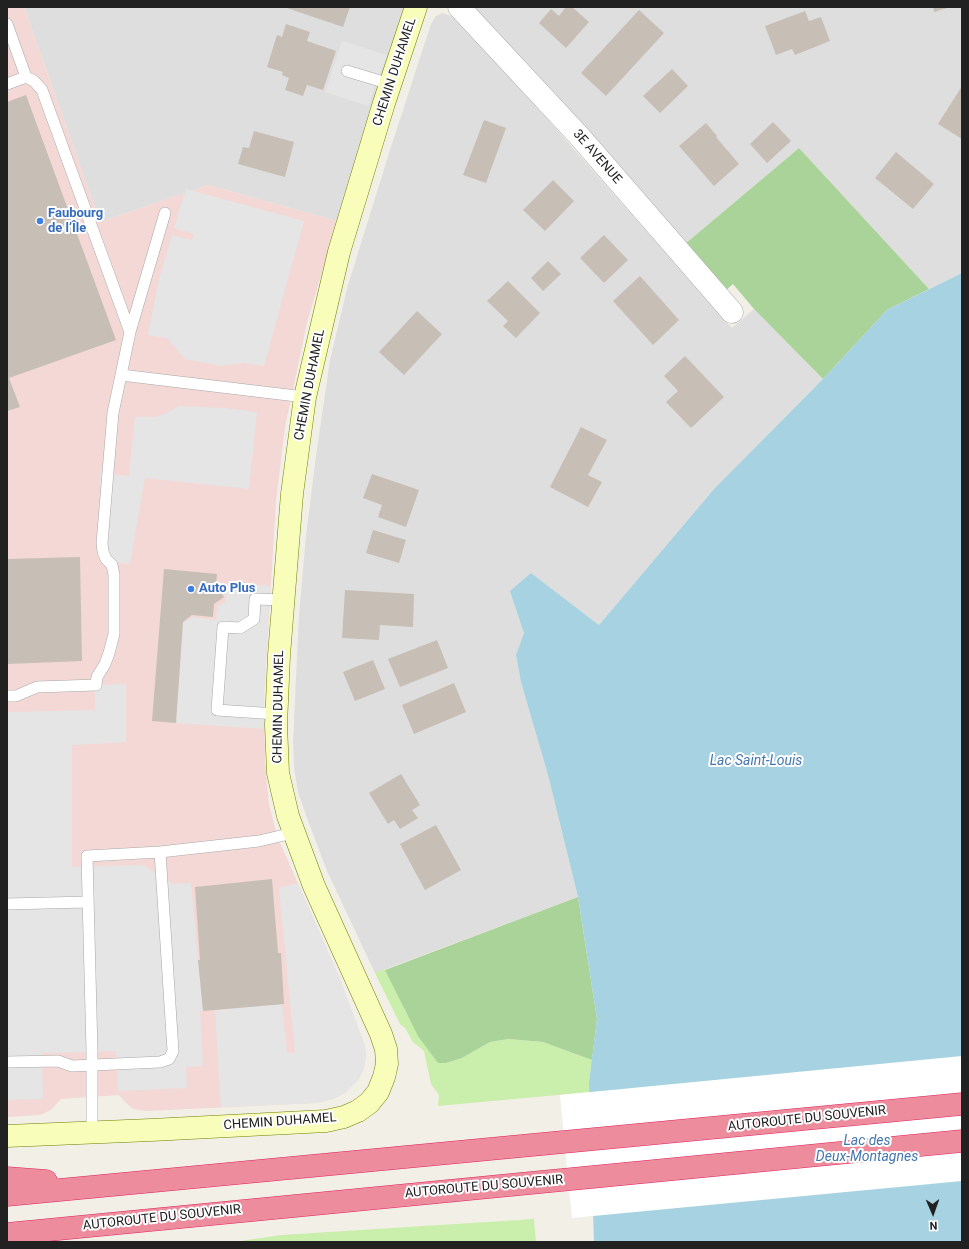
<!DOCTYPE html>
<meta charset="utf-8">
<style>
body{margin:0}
#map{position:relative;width:969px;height:1249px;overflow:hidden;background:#f2efe7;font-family:Roboto,sans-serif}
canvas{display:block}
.frame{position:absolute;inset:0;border:8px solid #212121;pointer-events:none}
.north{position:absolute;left:913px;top:1193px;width:40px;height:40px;-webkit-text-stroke:3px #fff;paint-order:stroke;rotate:178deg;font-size:11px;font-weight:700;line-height:16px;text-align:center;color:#212121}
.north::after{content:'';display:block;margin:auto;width:14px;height:18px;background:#212121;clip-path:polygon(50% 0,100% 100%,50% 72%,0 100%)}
</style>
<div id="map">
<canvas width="969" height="1249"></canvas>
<div class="frame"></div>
<div class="north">N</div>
</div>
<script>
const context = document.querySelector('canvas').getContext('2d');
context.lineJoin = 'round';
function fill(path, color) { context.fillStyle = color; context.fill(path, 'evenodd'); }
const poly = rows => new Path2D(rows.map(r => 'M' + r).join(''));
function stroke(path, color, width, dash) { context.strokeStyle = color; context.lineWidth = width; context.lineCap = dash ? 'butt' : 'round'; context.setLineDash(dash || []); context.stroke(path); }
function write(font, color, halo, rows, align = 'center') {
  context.font = font + ' Roboto,sans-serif'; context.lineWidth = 4; context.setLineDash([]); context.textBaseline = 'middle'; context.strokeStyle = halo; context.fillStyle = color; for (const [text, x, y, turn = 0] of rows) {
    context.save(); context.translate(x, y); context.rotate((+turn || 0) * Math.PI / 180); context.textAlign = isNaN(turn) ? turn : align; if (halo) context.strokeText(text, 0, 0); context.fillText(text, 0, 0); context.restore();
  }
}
const residential = poly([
 [24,7,405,7,337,221,208,185,100,222],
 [474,7,962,7,962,273,929,289,799,148,685,244],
 [442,13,458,18,732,328,754,309,823,379,714,489,599,625,531,573,524,633,516,655,521,682,548,775,578,897,375,973,327,871,307,818,298,792,294,768,293,742,299,615,306,536,316,456,330,360,348,285,391,147,431,24,436,16]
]);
const commercial = poly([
 [7,7,24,7,100,222,208,185,337,221,307,323,285,427,276,502,264,697,265,763,269,805,278,838,340,979,365,1046,366,1055,364,1068,359,1079,345,1093,333,1099,316,1103,146,1111,133,1109,125,1102,119,1095,61,1099,51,1110,40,1115,7,1117]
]);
const grass = poly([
 [385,969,400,998,406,1013,446,1063,462,1058,490,1042,508,1039,543,1042,592,1060,589,1082,590,1092,438,1106,439,1095,431,1084,424,1051,413,1042,405,1028,400,1024,375,973],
 [534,1219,536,1242,233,1242,282,1235]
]);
const forest = poly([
 [799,148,929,289,887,310,823,379,754,309,733,284,725,291,685,244],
 [578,897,597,1019,592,1060,543,1042,508,1039,490,1042,462,1058,446,1063,438,1063,418,1036,385,970]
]);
const parking = poly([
 [342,41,387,55,368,106,325,92],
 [186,189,304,221,264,366,244,363,221,366,185,359,167,338,148,335,159,279,172,235,192,240,194,234,174,228],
 [179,406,226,408,257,412,249,489,145,478,130,564,103,561,100,473,129,476,135,417,154,417,167,413],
 [227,583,270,586,264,697,265,729,176,723,183,622,193,617,216,620,218,606,225,602],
 [126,684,126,742,72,745,72,867,143,865,173,884,191,883,203,1011,200,1011,203,1066,186,1067,187,1088,118,1091,116,1051,42,1053,43,1099,7,1100,7,712,95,710,95,685],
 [298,883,340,979,365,1046,366,1055,364,1068,359,1079,345,1093,333,1099,316,1103,221,1107,215,1010,282,1004,287,1053,295,1053,279,888]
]);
const water = poly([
 [962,273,962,1242,594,1242,589,1082,597,1019,578,897,548,775,521,682,516,655,524,633,510,591,531,573,599,625,714,489,823,379,887,310]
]);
const pier = poly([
 [962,1056,962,1181,572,1218,560,1095]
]);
const building = poly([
 [284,7,350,7,343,27],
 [566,7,572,7,589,22,566,48,539,23,551,9,559,16],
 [933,7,951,7,934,12],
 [639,10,664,33,606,96,581,73],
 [805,11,809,21,821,17,830,41,795,55,792,49,776,55,765,26],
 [286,24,310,32,307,41,336,51,323,90,307,85,303,96,285,90,289,78,282,75,283,72,267,67,277,35,282,37],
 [672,69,688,86,660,113,643,96],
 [962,86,962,139,938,124],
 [26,95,116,340,9,378,20,407,7,411,7,102],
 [484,120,506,128,486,183,463,175],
 [773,122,791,141,767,163,750,144],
 [706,123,717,136,716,137,739,164,714,186,679,146],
 [254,131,294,142,285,177,238,164,243,147,249,148],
 [896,152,934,184,913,209,875,178],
 [553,180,574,201,545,231,523,210],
 [604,235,628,260,604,283,580,258],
 [548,261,561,274,543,291,531,278],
 [640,276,679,320,653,345,613,301],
 [508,281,540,313,516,338,503,326,508,321,487,301],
 [417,311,442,334,404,375,379,352],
 [685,356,724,397,691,428,666,402,678,391,664,376],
 [581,427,607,440,588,475,602,482,588,507,550,487],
 [372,474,419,490,406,527,378,517,382,505,363,498],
 [373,530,406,540,399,563,366,553],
 [80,557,82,661,7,664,7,559],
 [164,569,217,574,216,586,224,597,214,604,213,617,192,615,183,622,176,723,152,721],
 [345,590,414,594,413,627,380,625,379,640,342,638],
 [437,640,448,668,400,687,388,659],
 [373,660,385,689,355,701,343,672],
 [454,683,466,712,414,734,402,705],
 [401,774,420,805,412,810,418,818,400,829,394,820,388,824,369,793],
 [436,825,461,870,425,890,400,844],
 [272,879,278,953,281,953,284,1004,203,1011,198,960,200,960,195,887]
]);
const lane = poly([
 [7,24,26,77,34,81,42,90,130,332],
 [347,71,390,84],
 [7,84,26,77],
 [121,375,305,397],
 [7,696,16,696,37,687,96,685,97,677,105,664,109,653,114,634,114,575,112,565,106,559,103,552,102,543,113,413,130,332,165,213],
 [276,714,217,710,223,627,240,628,254,619,255,599,283,600],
 [7,904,88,902],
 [7,1062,58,1061,72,1066,160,1062,169,1059,173,1051,160,852],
 [92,1133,92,1052,87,856,160,852,259,841,293,833]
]);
const street = poly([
 [459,7,580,137,732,312]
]);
const secondary = poly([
 [7,1136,151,1130,326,1121,344,1117,358,1111,369,1103,378,1092,384,1077,387,1064,386,1049,381,1034,314,886,288,816,278,773,276,725,279,655,292,494,305,397,339,252,384,103,416,7]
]);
const highway = poly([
 [7,1178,46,1181],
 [7,1195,962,1104],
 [7,1234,962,1141]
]);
const markers = [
 [40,221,4,"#3f7fe0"],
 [191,589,4,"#3f7fe0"]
];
const streetNames = [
 ["CHEMIN DUHAMEL",395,72,-72],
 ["3E AVENUE",597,157,49],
 ["CHEMIN DUHAMEL",310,385,-79],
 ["CHEMIN DUHAMEL",279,707,-89],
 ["AUTOROUTE DU SOUVENIR",807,1119,-6],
 ["CHEMIN DUHAMEL",280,1122,-4],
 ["AUTOROUTE DU SOUVENIR",484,1187,-5],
 ["AUTOROUTE DU SOUVENIR",162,1218,-6]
];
const shopNames = [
 ["Faubourg",48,214],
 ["de l’Île",48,229],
 ["Auto Plus",199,589]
];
const waterNames = [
 ["Lac Saint-Louis",756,761],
 ["Lac des",867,1141],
 ["Deux-Montagnes",867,1157]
];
fill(residential, '#dfdede');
fill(commercial, '#f3d8d6');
fill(grass, '#caeeab');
fill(forest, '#aad39a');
fill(parking, '#e5e5e5');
fill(water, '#a6d2e1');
fill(pier, '#fff');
fill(building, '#c7beb6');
stroke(lane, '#a8a8a8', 12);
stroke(street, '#a8a8a8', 23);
stroke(secondary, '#6f8000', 23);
stroke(highway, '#e5205e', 23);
stroke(lane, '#fff', 11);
stroke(street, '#fff', 22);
stroke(secondary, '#f8fdba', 22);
stroke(highway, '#ec8c9c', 22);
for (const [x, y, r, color] of markers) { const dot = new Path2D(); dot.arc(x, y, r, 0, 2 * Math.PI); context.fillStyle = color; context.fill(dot); stroke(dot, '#fff', 1.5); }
write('13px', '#212121', '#fff', streetNames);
write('bold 13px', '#366cbe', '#fff', shopNames, 'left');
write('italic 14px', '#4477af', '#fff', waterNames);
</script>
